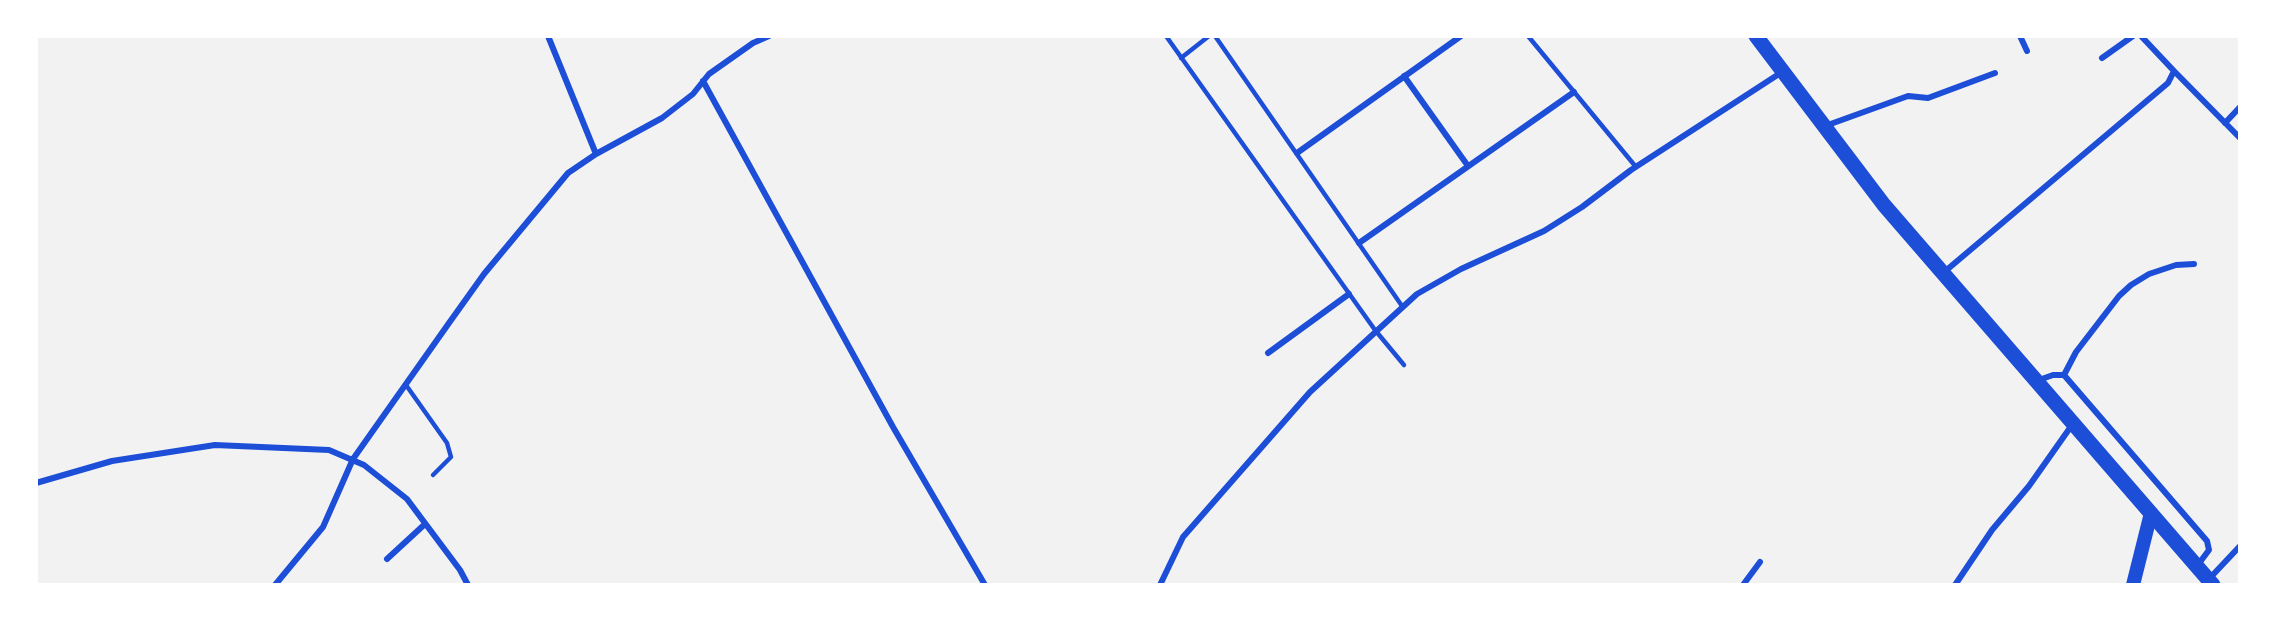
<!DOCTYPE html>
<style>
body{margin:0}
#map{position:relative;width:2276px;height:621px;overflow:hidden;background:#f2f2f2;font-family:Rubik,sans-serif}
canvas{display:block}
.frame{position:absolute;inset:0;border:38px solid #fff;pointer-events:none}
</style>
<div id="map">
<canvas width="2276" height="621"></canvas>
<div class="frame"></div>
</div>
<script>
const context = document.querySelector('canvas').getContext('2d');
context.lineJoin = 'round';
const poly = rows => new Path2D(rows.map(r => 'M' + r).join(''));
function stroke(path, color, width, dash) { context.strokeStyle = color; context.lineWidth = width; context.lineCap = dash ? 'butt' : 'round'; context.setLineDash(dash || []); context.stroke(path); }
const service = poly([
 [1166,36,1375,330,1404,365],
 [1215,36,1402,306],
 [1528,36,1636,167],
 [1181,58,1209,36],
 [406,385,447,443,451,457,433,475]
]);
const minor = poly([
 [548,36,596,154],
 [2020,36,2027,51],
 [2102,58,2133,36],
 [2174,71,2240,138],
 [1404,76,1468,166],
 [703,81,893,427,985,585],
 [2225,123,2240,107],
 [1825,126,1908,96,1928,98,1995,73],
 [1297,153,1461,36],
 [1359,243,1574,92],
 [1943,273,2168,83,2174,71,2141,36],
 [1268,353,1349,294],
 [2064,375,2076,352,2119,296,2131,285,2149,274,2176,265,2194,264],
 [2039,380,2053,375,2064,375,2207,541,2209,550,2197,566],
 [36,483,112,461,215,445,329,450,364,465,407,499,460,570,468,585],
 [387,559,425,524],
 [2209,579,2240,546],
 [275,585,323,527,353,459,449,323,484,274,568,173,596,154,662,118,693,94,709,74,753,43,769,36],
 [1160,585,1183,537,1310,392,1417,294,1461,269,1544,231,1582,207,1631,170,1782,72],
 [1743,585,1760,562],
 [1955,585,1992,530,2029,486,2072,425]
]);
const primary = poly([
 [2133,585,2151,513]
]);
const trunk = poly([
 [1756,36,1884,205,2213,585]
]);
stroke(service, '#1d4ed8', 4.5);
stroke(minor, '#1d4ed8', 6);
stroke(primary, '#1d4ed8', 14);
stroke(trunk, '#1d4ed8', 15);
</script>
